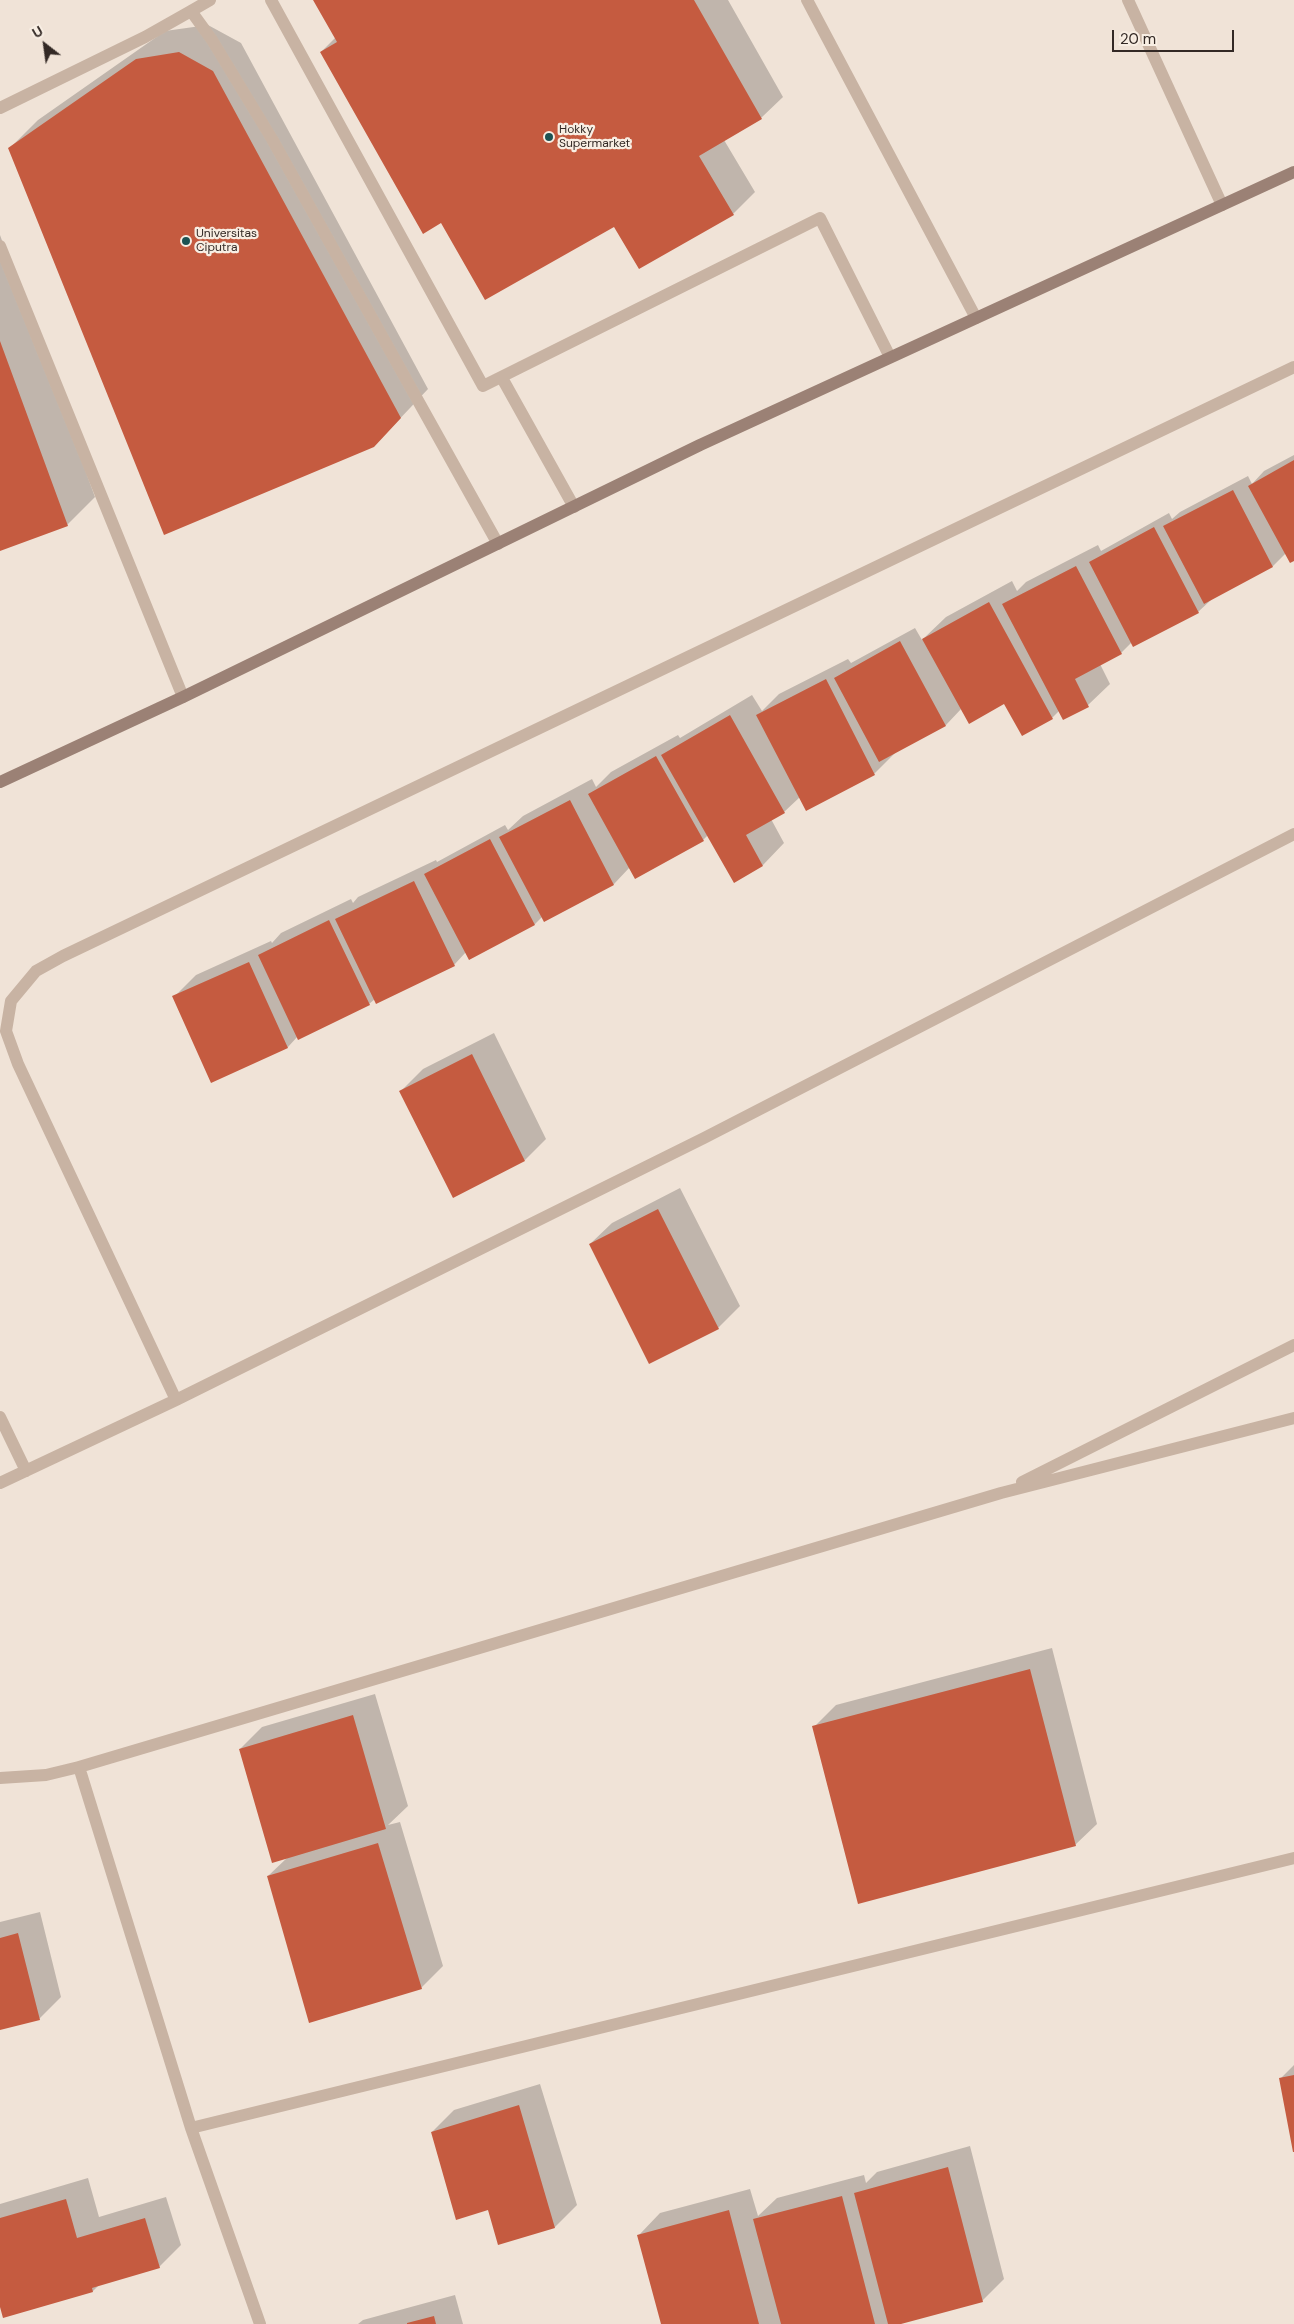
<!DOCTYPE html>
<style>
body{margin:0}
#map{position:relative;width:1294px;height:2324px;overflow:hidden;background:#f0e3d7;font-family:"DM Sans",sans-serif}
canvas{display:block}
.north{position:absolute;left:20px;top:20px;width:50px;height:50px;-webkit-text-stroke:4px #f8eee3;paint-order:stroke;rotate:330deg;font-size:14px;font-weight:700;line-height:20px;text-align:center;color:#332925}
.north::after{content:'';display:block;margin:auto;width:18px;height:22px;background:#332925;clip-path:polygon(50% 0,100% 100%,50% 72%,0 100%)}
.scale{position:absolute;left:1112px;top:30px;width:122px;height:22px;box-sizing:border-box;border:2px solid #332925;border-top:0;padding-left:6px;font-size:15px;line-height:18px;white-space:nowrap;color:#332925;-webkit-text-stroke:4px #f8eee3;paint-order:stroke}
</style>
<div id="map">
<canvas width="1294" height="2324"></canvas>
<div class="north">U</div>
<div class="scale">20 m</div>
</div>
<script>
const context = document.querySelector('canvas').getContext('2d');
context.lineJoin = 'round';
function fill(path, color) { context.fillStyle = color; context.fill(path, 'evenodd'); }
const poly = rows => new Path2D(rows.map(r => 'M' + r).join(''));
function stroke(path, color, width, dash) { context.strokeStyle = color; context.lineWidth = width; context.lineCap = dash ? 'butt' : 'round'; context.setLineDash(dash || []); context.stroke(path); }
function write(font, color, halo, rows, align = 'center') {
  context.font = font + ' "DM Sans",sans-serif'; context.lineWidth = 4.5; context.setLineDash([]); context.textBaseline = 'middle'; context.strokeStyle = halo; context.fillStyle = color; for (const [text, x, y, turn = 0] of rows) {
    context.save(); context.translate(x, y); context.rotate((+turn || 0) * Math.PI / 180); context.textAlign = isNaN(turn) ? turn : align; if (halo) context.strokeText(text, 0, 0); context.fillText(text, 0, 0); context.restore();
  }
}
const shadow = poly([
 [315,0,728,0,783,97,761,118,724,140,755,192,733,214,614,225,442,221,321,52,336,37],
 [208,25,241,43,428,389,374,446,10,148,38,120,165,31],
 [0,235,95,497,67,525,0,550],
 [1294,455,1294,559,1286,553,1273,566,1212,599,1198,612,1132,642,1121,653,1100,664,1110,684,1088,705,1060,710,1052,718,1022,734,1005,702,962,708,946,725,897,751,874,774,806,809,800,797,784,812,771,819,784,843,763,865,734,881,708,835,703,840,630,867,614,884,542,917,535,924,466,952,454,965,375,999,369,1004,298,1036,288,1047,212,1081,174,997,196,975,271,941,272,943,281,933,351,899,353,903,358,897,436,860,437,862,505,825,508,830,523,816,592,779,596,787,611,772,678,735,680,738,752,695,762,711,779,694,848,659,851,663,915,628,922,640,946,617,1012,581,1017,591,1026,582,1098,545,1101,551,1169,513,1172,519,1180,512,1248,476,1252,484,1264,471],
 [494,1033,546,1139,525,1160,401,1091,423,1069],
 [680,1188,740,1306,718,1328,590,1244,612,1223],
 [1052,1648,1097,1824,1075,1845,814,1727,836,1705],
 [375,1694,408,1806,388,1825,400,1822,443,1966,421,1988,268,1876,288,1857,240,1749,262,1727],
 [40,1912,61,1997,39,2019,0,2029,0,1922],
 [1294,2065,1294,2151,1281,2078],
 [540,2084,577,2205,555,2227,499,2243,488,2209,432,2132,454,2110],
 [970,2146,1004,2279,982,2301,896,2324,662,2324,639,2235,660,2213,750,2189,758,2216,777,2198,864,2175,866,2183,877,2172],
 [88,2178,99,2217,166,2197,181,2245,159,2267,99,2285,93,2291,0,2303,0,2204],
 [455,2295,463,2324,358,2324,363,2320]
]);
const building = poly([
 [313,0,694,0,762,119,699,156,734,215,639,269,614,227,485,300,441,223,423,234,320,52,337,42],
 [179,52,213,71,401,418,374,447,164,535,8,148,136,59],
 [0,341,68,526,0,551],
 [1294,460,1294,561,1290,563,1248,486],
 [1233,490,1273,567,1204,604,1163,526],
 [1154,527,1199,613,1133,647,1089,562],
 [1076,566,1122,654,1075,679,1089,707,1063,720,1002,604],
 [989,602,1053,719,1022,736,1004,704,969,724,922,639],
 [900,641,946,726,879,762,834,678],
 [826,679,875,775,806,811,756,715],
 [730,715,785,813,746,835,763,866,734,883,661,755],
 [656,756,704,841,635,879,588,794],
 [570,800,614,885,544,922,499,837],
 [490,839,535,925,469,960,424,874],
 [414,881,455,966,376,1004,335,919],
 [329,920,370,1005,298,1040,258,955],
 [249,962,288,1048,211,1083,172,996],
 [472,1054,525,1161,453,1198,399,1091],
 [658,1209,719,1329,649,1364,589,1244],
 [1030,1669,1076,1846,858,1904,812,1726],
 [353,1715,386,1829,272,1863,239,1749],
 [378,1843,422,1989,309,2023,267,1876],
 [18,1933,40,2020,0,2030,0,1938],
 [1294,2075,1294,2152,1293,2152,1279,2078],
 [519,2105,555,2228,498,2245,488,2210,456,2220,431,2132],
 [948,2167,983,2302,901,2324,888,2324,854,2193],
 [842,2196,875,2324,781,2324,753,2219],
 [66,2199,77,2238,145,2218,160,2268,92,2288,93,2292,3,2318,0,2307,0,2218],
 [729,2210,759,2324,661,2324,637,2235],
 [434,2316,436,2324,407,2324,407,2323]
]);
const lane = poly([
 [271,0,483,386,820,218,890,357],
 [807,0,976,318],
 [191,11,210,0],
 [0,108,145,37,191,11,212,40,272,139,498,544],
 [0,246,183,697],
 [502,378,574,507]
]);
const street = poly([
 [1128,0,1222,205],
 [176,1400,18,1064,6,1031,11,1001,36,971,63,956,1294,367],
 [0,1417,26,1471],
 [1022,1482,1294,1345],
 [0,1483,176,1400,704,1138,1294,834],
 [79,1767,1001,1493,1294,1418],
 [0,1778,46,1775,79,1767,191,2128,260,2324],
 [191,2128,1294,1858]
]);
const secondary = poly([
 [0,782,183,697,700,445,1294,172]
]);
const markers = [
 [549,137,5,"#1c5253"],
 [186,241,5,"#1c5253"]
];
const poiNames = [
 ["Hokky",559,130],
 ["Supermarket",559,144],
 ["Universitas",196,234],
 ["Ciputra",196,248]
];
fill(shadow, '#0003');
fill(building, '#c55b40');
stroke(lane, '#c8b3a3', 12);
stroke(street, '#c8b3a3', 12);
stroke(secondary, '#9b8175', 12);
for (const [x, y, r, color] of markers) { const dot = new Path2D(); dot.arc(x, y, r, 0, 2 * Math.PI); context.fillStyle = color; context.fill(dot); stroke(dot, '#f8eee3', 2); }
write('12px', '#332925', '#f8eee3', poiNames, 'left');
</script>
